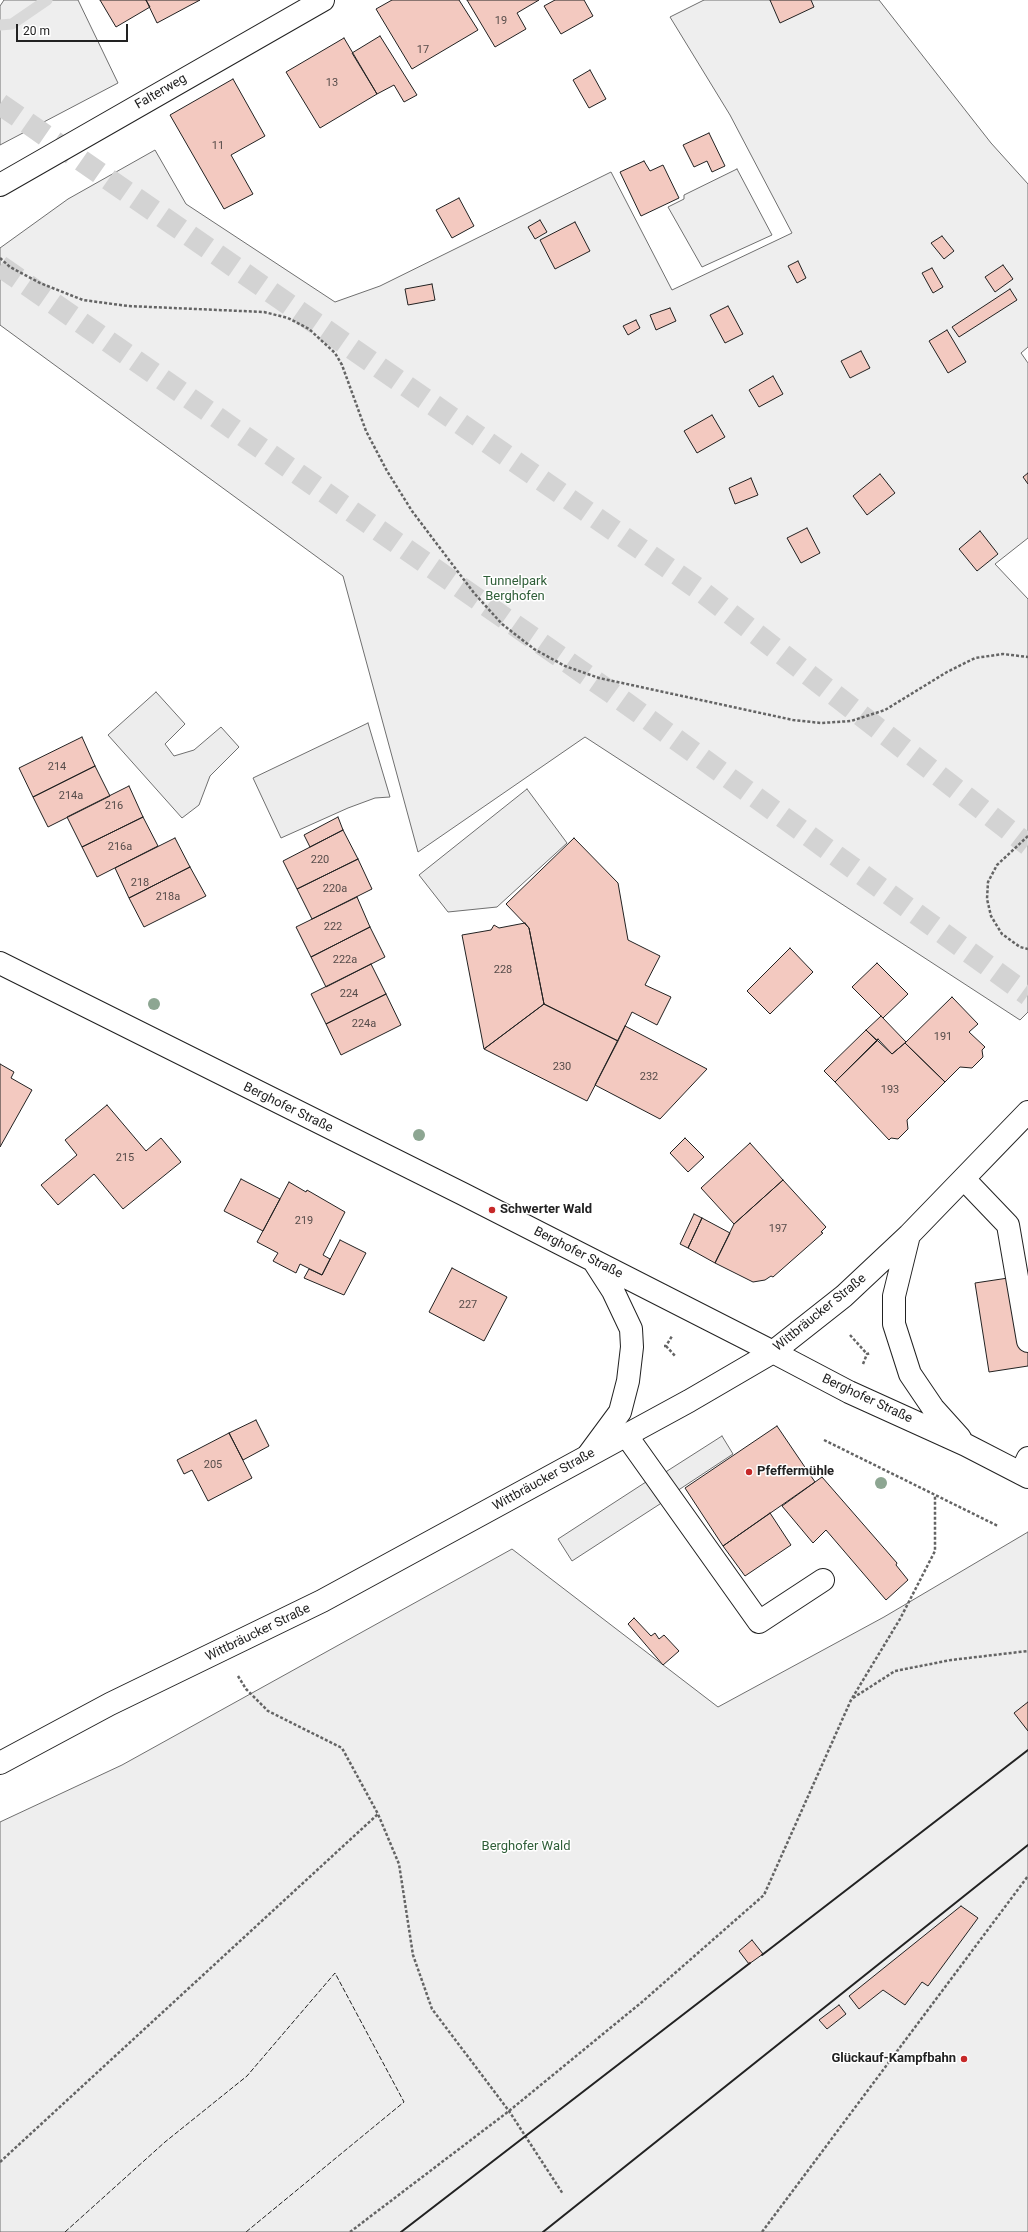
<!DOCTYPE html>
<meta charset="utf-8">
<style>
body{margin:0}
#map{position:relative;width:1028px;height:2232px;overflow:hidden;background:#fff;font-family:Roboto,sans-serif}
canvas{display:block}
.scale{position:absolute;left:16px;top:24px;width:112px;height:18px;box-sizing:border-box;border:2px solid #222;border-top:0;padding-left:5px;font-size:12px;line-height:14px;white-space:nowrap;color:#222;-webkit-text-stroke:3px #fff;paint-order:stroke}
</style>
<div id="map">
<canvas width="1028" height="2232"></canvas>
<div class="scale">20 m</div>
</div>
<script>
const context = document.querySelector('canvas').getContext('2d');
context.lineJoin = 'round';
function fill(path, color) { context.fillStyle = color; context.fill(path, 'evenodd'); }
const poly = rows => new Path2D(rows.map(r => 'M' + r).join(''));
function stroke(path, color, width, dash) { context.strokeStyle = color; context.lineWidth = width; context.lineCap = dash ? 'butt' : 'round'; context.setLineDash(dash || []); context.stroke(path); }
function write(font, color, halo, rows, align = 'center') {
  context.font = font + ' Roboto,sans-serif'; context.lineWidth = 3; context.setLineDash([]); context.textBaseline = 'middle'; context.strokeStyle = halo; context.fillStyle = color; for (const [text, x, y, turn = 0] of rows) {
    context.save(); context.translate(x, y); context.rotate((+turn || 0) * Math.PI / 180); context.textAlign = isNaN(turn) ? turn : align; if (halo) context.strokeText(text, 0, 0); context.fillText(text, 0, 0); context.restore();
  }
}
const green = poly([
 [4,0,78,0,118,83,0,145,0,6,4,0],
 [704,0,879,0,991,143,1028,184,1028,347,1021,353,1028,363,1028,538,995,564,1028,599,1028,1012,1020,1020,585,737,418,852,343,576,0,325,0,248,68,199,155,150,186,204,335,302,380,286,611,172,672,290,792,233,730,115,670,17,704,0],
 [737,169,772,235,702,267,668,207,684,199,684,195,737,169],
 [1028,1532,1028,2232,0,2232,0,1822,122,1765,512,1549,718,1707,884,1617,1028,1532]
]);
const parking = poly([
 [156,692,185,724,165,744,174,756,194,750,221,727,239,747,210,776,199,805,182,818,108,735,156,692],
 [368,723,390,797,375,798,348,808,281,838,253,778,368,723],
 [527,789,567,843,497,907,448,912,419,875,527,789],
 [722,1436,733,1454,677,1491,664,1473,722,1436],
 [649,1480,663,1502,572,1561,558,1539,649,1480]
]);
const stream = poly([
 [0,25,12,24,47,0]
]);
const building = poly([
 [100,0,146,0,150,7,116,27,100,0],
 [146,0,200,0,157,23,146,0],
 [392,0,459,0,478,30,412,69,376,9,392,0],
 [467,0,539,0,517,13,526,29,495,47,467,0],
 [555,0,584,0,593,16,561,34,544,6,555,0],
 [770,0,811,0,814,7,780,23,770,0],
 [380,36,417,95,404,102,394,85,377,94,352,53,380,36],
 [344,38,377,94,320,128,286,72,344,38],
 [590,70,606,99,589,108,573,80,590,70],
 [233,79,265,136,231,155,253,194,224,209,170,115,233,79],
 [709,133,725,166,712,172,707,161,694,167,683,145,709,133],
 [644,161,650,171,663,165,679,198,641,216,620,172,644,161],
 [459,198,474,226,452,238,436,210,459,198],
 [540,220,547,232,535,239,528,227,540,220],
 [575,222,590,251,555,269,540,240,575,222],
 [942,236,954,251,944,259,931,243,942,236],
 [798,261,806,278,797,283,788,266,798,261],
 [1003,265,1013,279,995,292,985,277,1003,265],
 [932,268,943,287,933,293,922,273,932,268],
 [432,284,435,300,408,305,405,289,432,284],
 [1010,289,1017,300,959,337,952,327,1010,289],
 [728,306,743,334,725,343,710,315,728,306],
 [670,308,676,321,656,330,650,315,670,308],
 [636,320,640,328,628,335,623,326,636,320],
 [947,330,966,362,948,373,929,341,947,330],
 [861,351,870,368,850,378,841,361,861,351],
 [773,376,783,394,759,407,749,390,773,376],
 [712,415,725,437,697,453,684,431,712,415],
 [1028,473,1028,484,1023,477,1028,473],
 [880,474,895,493,867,515,853,496,880,474],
 [751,478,758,495,735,504,729,488,751,478],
 [807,528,820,553,801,563,787,538,807,528],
 [980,531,998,554,977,571,959,549,980,531],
 [82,737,95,766,33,797,19,768,82,737],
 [95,766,110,796,48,827,33,797,95,766],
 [129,786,143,817,82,847,67,817,129,786],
 [143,817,158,846,97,877,82,847,143,817],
 [338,817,343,830,310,847,304,835,338,817],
 [343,830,358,859,297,889,283,861,343,830],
 [175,838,190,867,129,898,115,868,175,838],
 [574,838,618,883,628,940,660,956,645,985,671,997,657,1025,632,1012,618,1041,544,1004,529,928,506,904,574,838],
 [358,859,372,889,312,919,297,889,358,859],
 [190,867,206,896,144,927,129,898,190,867],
 [357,897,370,927,311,957,296,927,357,897],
 [525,923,529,928,544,1004,484,1049,462,935,491,930,494,925,499,928,525,923],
 [370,927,385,957,326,987,311,957,370,927],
 [790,948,813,972,770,1014,747,991,790,948],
 [877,963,908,994,883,1018,852,987,877,963],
 [371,964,386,994,326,1024,311,994,371,964],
 [386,994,401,1025,341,1055,326,1024,386,994],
 [952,997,978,1024,969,1032,985,1047,982,1050,983,1057,972,1068,960,1067,945,1082,905,1043,952,997],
 [544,1004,618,1041,587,1101,484,1049,544,1004],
 [881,1016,906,1042,892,1054,866,1030,881,1016],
 [625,1026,707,1069,660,1119,595,1085,625,1026],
 [866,1030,877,1041,835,1082,824,1071,866,1030],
 [878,1039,892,1054,905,1043,945,1082,907,1120,908,1129,898,1139,891,1138,889,1140,835,1082,878,1039],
 [0,1064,14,1072,11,1078,32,1090,0,1147,0,1064],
 [107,1105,146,1151,161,1138,181,1162,123,1209,94,1174,58,1205,41,1185,77,1155,65,1140,107,1105],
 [685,1138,704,1157,688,1172,670,1153,685,1138],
 [750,1143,783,1180,734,1224,701,1188,750,1143],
 [241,1179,280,1199,263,1231,224,1211,241,1179],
 [783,1180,826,1227,821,1232,823,1233,773,1277,771,1276,765,1280,753,1282,715,1263,734,1224,783,1180],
 [289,1182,306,1192,307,1190,345,1212,323,1255,330,1259,322,1275,300,1264,296,1273,273,1261,278,1253,257,1242,289,1182],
 [694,1214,702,1218,688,1248,680,1244,694,1214],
 [702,1218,730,1233,715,1263,688,1248,702,1218],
 [340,1240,366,1253,344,1295,304,1278,309,1269,322,1275,340,1240],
 [452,1268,507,1297,484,1341,429,1312,452,1268],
 [1028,1275,1028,1366,989,1372,975,1283,1028,1275],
 [256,1420,269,1446,243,1460,229,1433,256,1420],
 [777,1426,815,1482,723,1546,685,1488,777,1426],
 [229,1433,252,1478,208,1501,192,1470,184,1474,177,1460,229,1433],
 [822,1477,897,1563,896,1565,908,1580,886,1600,826,1530,813,1543,782,1506,822,1477],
 [770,1513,791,1545,745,1576,723,1546,770,1513],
 [634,1618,651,1636,655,1633,659,1639,664,1635,679,1651,663,1665,628,1624,634,1618],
 [1028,1702,1028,1731,1014,1713,1028,1702],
 [961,1906,978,1918,928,1986,922,1982,905,2005,883,1990,859,2009,849,1996,961,1906],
 [752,1940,763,1954,749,1964,739,1951,752,1940],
 [839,2005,846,2014,827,2029,819,2020,839,2005]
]);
const highwayTunnel = poly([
 [0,104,697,588,1028,845],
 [0,266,612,693,1028,995]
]);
const path = poly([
 [0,258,10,267,40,283,83,300,128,306,264,312,288,318,309,329,335,353,342,365,366,431,387,471,412,511,474,593,502,624,534,649,565,666,599,678,793,720,821,723,851,721,885,710,947,672,975,658,1003,654,1028,657],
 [1028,836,997,865,988,882,987,899,991,916,1002,934,1020,947,1028,949],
 [850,1335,867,1354],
 [664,1346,666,1346,672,1336],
 [666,1346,676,1357],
 [863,1364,867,1354,871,1353],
 [824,1440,998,1526],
 [238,1676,246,1689,268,1711,342,1748,378,1814,399,1864,413,1955,432,2009,509,2111,563,2194],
 [853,1698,895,1671,951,1660,1028,1651],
 [0,2162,378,1814],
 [350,2232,509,2111,642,2002,764,1895,851,1700,900,1619,935,1551,935,1496],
 [762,2232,1028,1876]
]);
const minor = poly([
 [0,185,323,0],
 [0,963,463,1194,773,1352],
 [964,1179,1008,1225,1028,1341],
 [626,1435,759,1622,823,1580],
 [589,1454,620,1412,628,1381,632,1347,631,1329,613,1291,595,1263],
 [1021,1473,1028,1458]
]);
const major = poly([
 [909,1235,894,1296,894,1324,910,1374,933,1408,960,1438],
 [773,1352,849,1392,966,1445,1028,1477],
 [0,1763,110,1704,322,1601,689,1401,773,1352,844,1296,909,1235,1028,1112]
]);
const fence = poly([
 [65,2232,165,2142,247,2076,335,1973,404,2102,246,2232]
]);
const wall = poly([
 [762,1955,1028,1750],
 [401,2232,750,1963],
 [543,2232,1028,1845]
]);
const trees = [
 [154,1004],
 [419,1135],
 [881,1483]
];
const markers = [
 [492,1210,4,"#c62828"],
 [749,1472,4,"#c62828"],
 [964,2059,4,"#c62828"]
];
const numberNames = [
 ["19",501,21],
 ["17",423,50],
 ["13",332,83],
 ["11",218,146],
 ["214",57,767],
 ["214a",71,796],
 ["216",114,806],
 ["216a",120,847],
 ["220",320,860],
 ["218",140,883],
 ["220a",335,889],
 ["218a",168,897],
 ["222",333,927],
 ["222a",345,960],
 ["228",503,970],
 ["224",349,994],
 ["224a",364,1024],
 ["191",943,1037],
 ["230",562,1067],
 ["232",649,1077],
 ["193",890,1090],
 ["215",125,1158],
 ["219",304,1221],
 ["197",778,1229],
 ["227",468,1305],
 ["205",213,1465]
];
const streetNames = [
 ["Falterweg",161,92,-30],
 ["Berghofer Straße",288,1108,26],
 ["Berghofer Straße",578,1253,27],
 ["Wittbräucker Straße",820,1313,-39],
 ["Berghofer Straße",867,1399,25],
 ["Wittbräucker Straße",544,1480,-29],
 ["Wittbräucker Straße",258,1633,-26]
];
const parkNames = [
 ["Tunnelpark",515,582],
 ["Berghofen",515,597],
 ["Berghofer Wald",526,1847]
];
const poiNames = [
 ["Schwerter Wald",500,1210],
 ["Pfeffermühle",757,1472],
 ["Glückauf-Kampfbahn",956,2059,"right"]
];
fill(green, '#eee');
stroke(green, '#6f6f6f', 1);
fill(parking, '#ededed');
stroke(parking, '#6f6f6f', 1);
stroke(stream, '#d9d9d9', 11);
fill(building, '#f3c9c0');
stroke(building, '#222', 1);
stroke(highwayTunnel, '#d3d3d3', 22, [22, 11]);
stroke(minor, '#222', 24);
stroke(major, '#222', 24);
stroke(path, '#646464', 2.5, [3, 2]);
stroke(minor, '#fff', 22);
stroke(major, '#fff', 22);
stroke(fence, '#222', 1, [5, 2]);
stroke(wall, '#222', 2);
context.fillStyle = '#8da692';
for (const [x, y] of trees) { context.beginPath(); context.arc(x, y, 6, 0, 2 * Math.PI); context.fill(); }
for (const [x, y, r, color] of markers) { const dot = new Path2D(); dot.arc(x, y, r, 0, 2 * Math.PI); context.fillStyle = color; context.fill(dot); stroke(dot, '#fff', 1.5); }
write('11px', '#564c4a', null, numberNames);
write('13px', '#222', '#fff', streetNames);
write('13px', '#2f5e38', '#fff', parkNames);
write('bold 13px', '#222', '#fff', poiNames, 'left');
</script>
